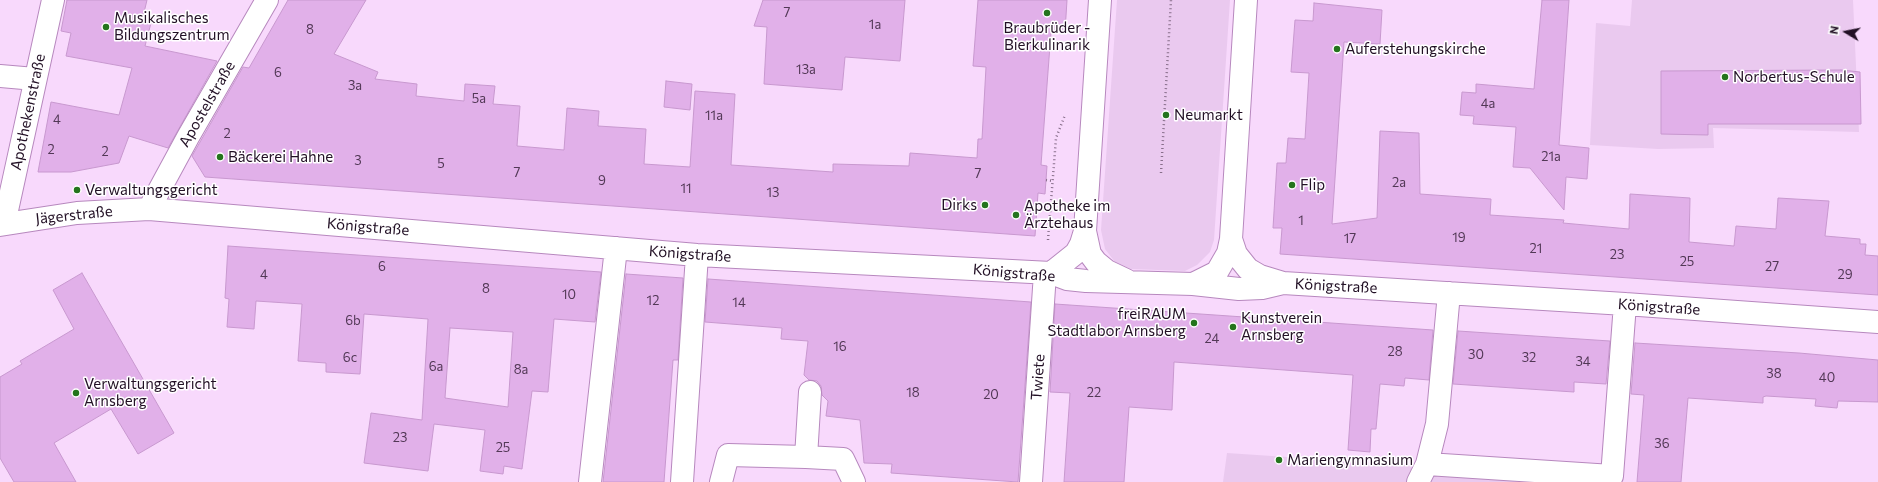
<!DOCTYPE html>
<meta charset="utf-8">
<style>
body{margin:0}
#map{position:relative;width:1878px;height:482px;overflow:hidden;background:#f8d9fc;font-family:Commissioner,sans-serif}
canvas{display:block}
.north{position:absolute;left:1826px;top:12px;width:40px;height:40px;-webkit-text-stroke:3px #fff;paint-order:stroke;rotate:280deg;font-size:11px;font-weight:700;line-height:16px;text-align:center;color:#221025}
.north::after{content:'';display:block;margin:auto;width:14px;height:18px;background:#221025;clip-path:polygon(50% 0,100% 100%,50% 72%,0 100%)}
</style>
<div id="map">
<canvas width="1878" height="482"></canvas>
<div class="north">N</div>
</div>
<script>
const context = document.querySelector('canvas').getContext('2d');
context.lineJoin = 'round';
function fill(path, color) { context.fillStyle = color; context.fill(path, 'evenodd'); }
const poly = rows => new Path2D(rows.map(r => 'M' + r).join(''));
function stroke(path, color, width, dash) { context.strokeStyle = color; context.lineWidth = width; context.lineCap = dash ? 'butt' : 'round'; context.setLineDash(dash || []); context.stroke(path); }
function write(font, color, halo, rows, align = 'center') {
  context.font = font + ' Commissioner,sans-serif'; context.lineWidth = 3; context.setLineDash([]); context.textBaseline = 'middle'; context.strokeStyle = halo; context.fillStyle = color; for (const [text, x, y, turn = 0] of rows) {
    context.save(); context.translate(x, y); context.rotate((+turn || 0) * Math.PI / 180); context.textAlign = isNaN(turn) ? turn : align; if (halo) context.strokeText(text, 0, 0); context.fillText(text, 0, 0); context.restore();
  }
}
const built = poly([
 [1117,0,1230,0,1214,240,1210,252,1197,265,1185,271,1131,269,1115,262,1105,249,1101,230],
 [1632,0,1853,0,1859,132,1713,128,1714,148,1658,149,1590,145,1596,23,1630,26],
 [1227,453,1437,467,1520,482,1223,482]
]);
const building = poly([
 [67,0,147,0,142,21,151,23,145,46,217,61,168,148,129,136,119,163,71,172,38,172,51,102,119,115,132,68,66,56,71,33,61,31,67,0],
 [288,0,366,0,334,54,378,72,375,79,417,84,416,96,464,101,465,84,495,86,493,104,520,106,517,146,564,150,567,108,599,111,598,126,646,129,644,164,690,167,695,91,735,94,731,165,833,172,833,164,909,166,910,153,977,158,978,139,982,139,986,67,973,66,978,0,1067,0,1065,32,1051,32,1041,165,1047,166,1045,194,1038,193,1035,236,205,177,192,156,243,67,249,68,288,0],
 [763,0,905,0,900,61,845,57,842,90,764,84,767,27,754,26,763,0],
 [1542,0,1569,0,1559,145,1589,148,1587,179,1566,177,1564,210,1530,168,1513,167,1516,127,1473,124,1474,116,1460,115,1462,92,1476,93,1476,84,1534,89,1542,0],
 [1314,3,1382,10,1380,44,1344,42,1332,224,1377,218,1380,131,1419,133,1420,194,1491,199,1490,215,1564,220,1563,223,1629,229,1630,194,1690,198,1689,242,1734,246,1736,226,1776,229,1778,198,1829,201,1825,236,1860,239,1860,244,1866,244,1865,255,1878,256,1878,295,1280,254,1282,228,1273,228,1277,163,1286,163,1288,138,1305,139,1309,73,1291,72,1295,20,1313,21,1314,3],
 [1841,70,1860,72,1861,124,1708,124,1708,135,1661,134,1661,71,1841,70],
 [666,81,692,84,690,110,664,107,666,81],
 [228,246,601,272,595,322,554,319,548,392,532,391,522,469,504,466,503,474,480,471,485,430,434,424,428,471,364,463,371,413,422,420,428,319,364,314,360,374,326,372,326,363,298,361,302,304,256,301,254,329,227,327,229,299,225,298,228,246],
 [450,328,513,332,508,407,445,398,450,328],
 [82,273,174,433,138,454,111,409,54,443,76,482,14,482,0,458,0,377,22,364,20,361,74,329,53,290,82,273],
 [626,274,683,278,678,360,673,360,664,482,603,482,626,274],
 [708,279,1031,302,1018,482,891,473,892,464,864,463,860,420,826,416,828,401,822,395,821,386,817,381,809,380,804,375,808,341,781,339,782,328,705,322,708,279],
 [1055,304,1433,330,1429,380,1405,378,1404,386,1380,384,1376,429,1371,429,1370,452,1348,450,1353,375,1174,362,1172,410,1129,407,1124,482,1064,482,1070,393,1050,392,1055,304],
 [1458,331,1610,341,1606,384,1574,382,1574,392,1453,384,1458,331],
 [1635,343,1799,353,1878,360,1878,402,1838,401,1837,408,1815,406,1816,399,1766,396,1763,397,1763,403,1688,398,1681,482,1637,482,1644,395,1631,394,1635,343]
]);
const path = poly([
 [1161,173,1171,0],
 [1046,180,1053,181],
 [1048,240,1056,138,1065,115]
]);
const minor = poly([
 [1100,0,1085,231,1090,254,1096,262,1107,271,1126,280],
 [0,76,35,79],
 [149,209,188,137,267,0],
 [4,224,53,0],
 [0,225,77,213,149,209,697,255,1051,273,1067,279,1086,281,1193,284,1239,289,1262,288,1283,283,1625,304,1878,322],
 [1231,239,1236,254,1248,269,1260,276,1283,283],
 [1051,273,1076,253,1081,244,1085,231],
 [1193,284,1217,272,1228,253,1231,239,1246,0],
 [806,457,843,459,854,482],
 [1427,464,1612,476,1625,304],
 [590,482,616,248],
 [682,482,697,255],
 [721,482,728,455,806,457,810,392],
 [1031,482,1045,273],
 [1418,482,1427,464,1437,424,1449,293]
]);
const markers = [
 [1047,13,4,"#24741d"],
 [106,27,4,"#24741d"],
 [1337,49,4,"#24741d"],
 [1725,77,4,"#24741d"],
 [1166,115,4,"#24741d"],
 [220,157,4,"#24741d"],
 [1292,185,4,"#24741d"],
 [77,190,4,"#24741d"],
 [985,205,4,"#24741d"],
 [1016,215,4,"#24741d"],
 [1194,323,4,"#24741d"],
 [1233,327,4,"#24741d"],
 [76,393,4,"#24741d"],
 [1279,460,4,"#24741d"]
];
const numberNames = [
 ["7",787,13],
 ["1a",875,25],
 ["8",310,30],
 ["13a",806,70],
 ["6",278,73],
 ["3a",355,86],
 ["5a",479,99],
 ["4a",1488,104],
 ["11a",714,116],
 ["4",57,120],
 ["2",227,134],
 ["2",51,150],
 ["2",105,152],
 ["21a",1551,157],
 ["3",358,161],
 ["5",441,164],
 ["7",517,173],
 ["7",978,174],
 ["9",602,181],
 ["2a",1399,183],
 ["11",686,189],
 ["13",773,193],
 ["1",1301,221],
 ["19",1459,238],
 ["17",1350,239],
 ["21",1536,249],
 ["23",1617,255],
 ["25",1687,262],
 ["6",382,267],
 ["27",1772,267],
 ["4",264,275],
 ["29",1845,275],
 ["8",486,289],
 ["10",569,295],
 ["12",653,301],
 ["14",739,303],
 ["6b",353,321],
 ["24",1212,339],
 ["16",840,347],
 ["28",1395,352],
 ["30",1476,355],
 ["6c",350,358],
 ["32",1529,358],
 ["34",1583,362],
 ["6a",436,367],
 ["8a",521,370],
 ["38",1774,374],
 ["40",1827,378],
 ["18",913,393],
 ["22",1094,393],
 ["20",991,395],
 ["23",400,438],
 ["36",1662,444],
 ["25",503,448]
];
const poiNames = [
 ["Musikalisches",114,18],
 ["Bildungszentrum",114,35],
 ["Braubrüder -",1047,28,"center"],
 ["Bierkulinarik",1047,45,"center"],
 ["Auferstehungskirche",1345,49],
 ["Norbertus-Schule",1733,77],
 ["Neumarkt",1174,115],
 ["Bäckerei Hahne",228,157],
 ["Flip",1300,185],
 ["Verwaltungsgericht",85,190],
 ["Dirks",977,205,"right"],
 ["Apotheke im",1024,206],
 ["Ärztehaus",1024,223],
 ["freiRAUM",1186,314,"right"],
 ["Stadtlabor Arnsberg",1186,331,"right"],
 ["Kunstverein",1241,318],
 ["Arnsberg",1241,335],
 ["Verwaltungsgericht",84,384],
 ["Arnsberg",84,401],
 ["Mariengymnasium",1287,460]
];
const streetNames = [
 ["Apostelstraße",207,104,-60],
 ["Apothekenstraße",28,112,-78],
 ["Jägerstraße",74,215,-6],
 ["Königstraße",368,227,5],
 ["Königstraße",690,254,4],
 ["Königstraße",1014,273,5],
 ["Königstraße",1336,286,3],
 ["Königstraße",1659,307,4],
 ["Twiete",1038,377,-86]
];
fill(built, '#eac9ef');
fill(building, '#e1b0e9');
stroke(building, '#c898cf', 1);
stroke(minor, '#b788be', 24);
stroke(path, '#886f8b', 2.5, [1, 3]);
stroke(minor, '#fff', 22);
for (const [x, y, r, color] of markers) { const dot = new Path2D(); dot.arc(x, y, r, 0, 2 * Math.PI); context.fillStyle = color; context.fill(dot); stroke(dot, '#fff', 1.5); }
write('13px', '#523856', null, numberNames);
write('15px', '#221025', '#fff', poiNames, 'left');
write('15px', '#221025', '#fff', streetNames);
</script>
